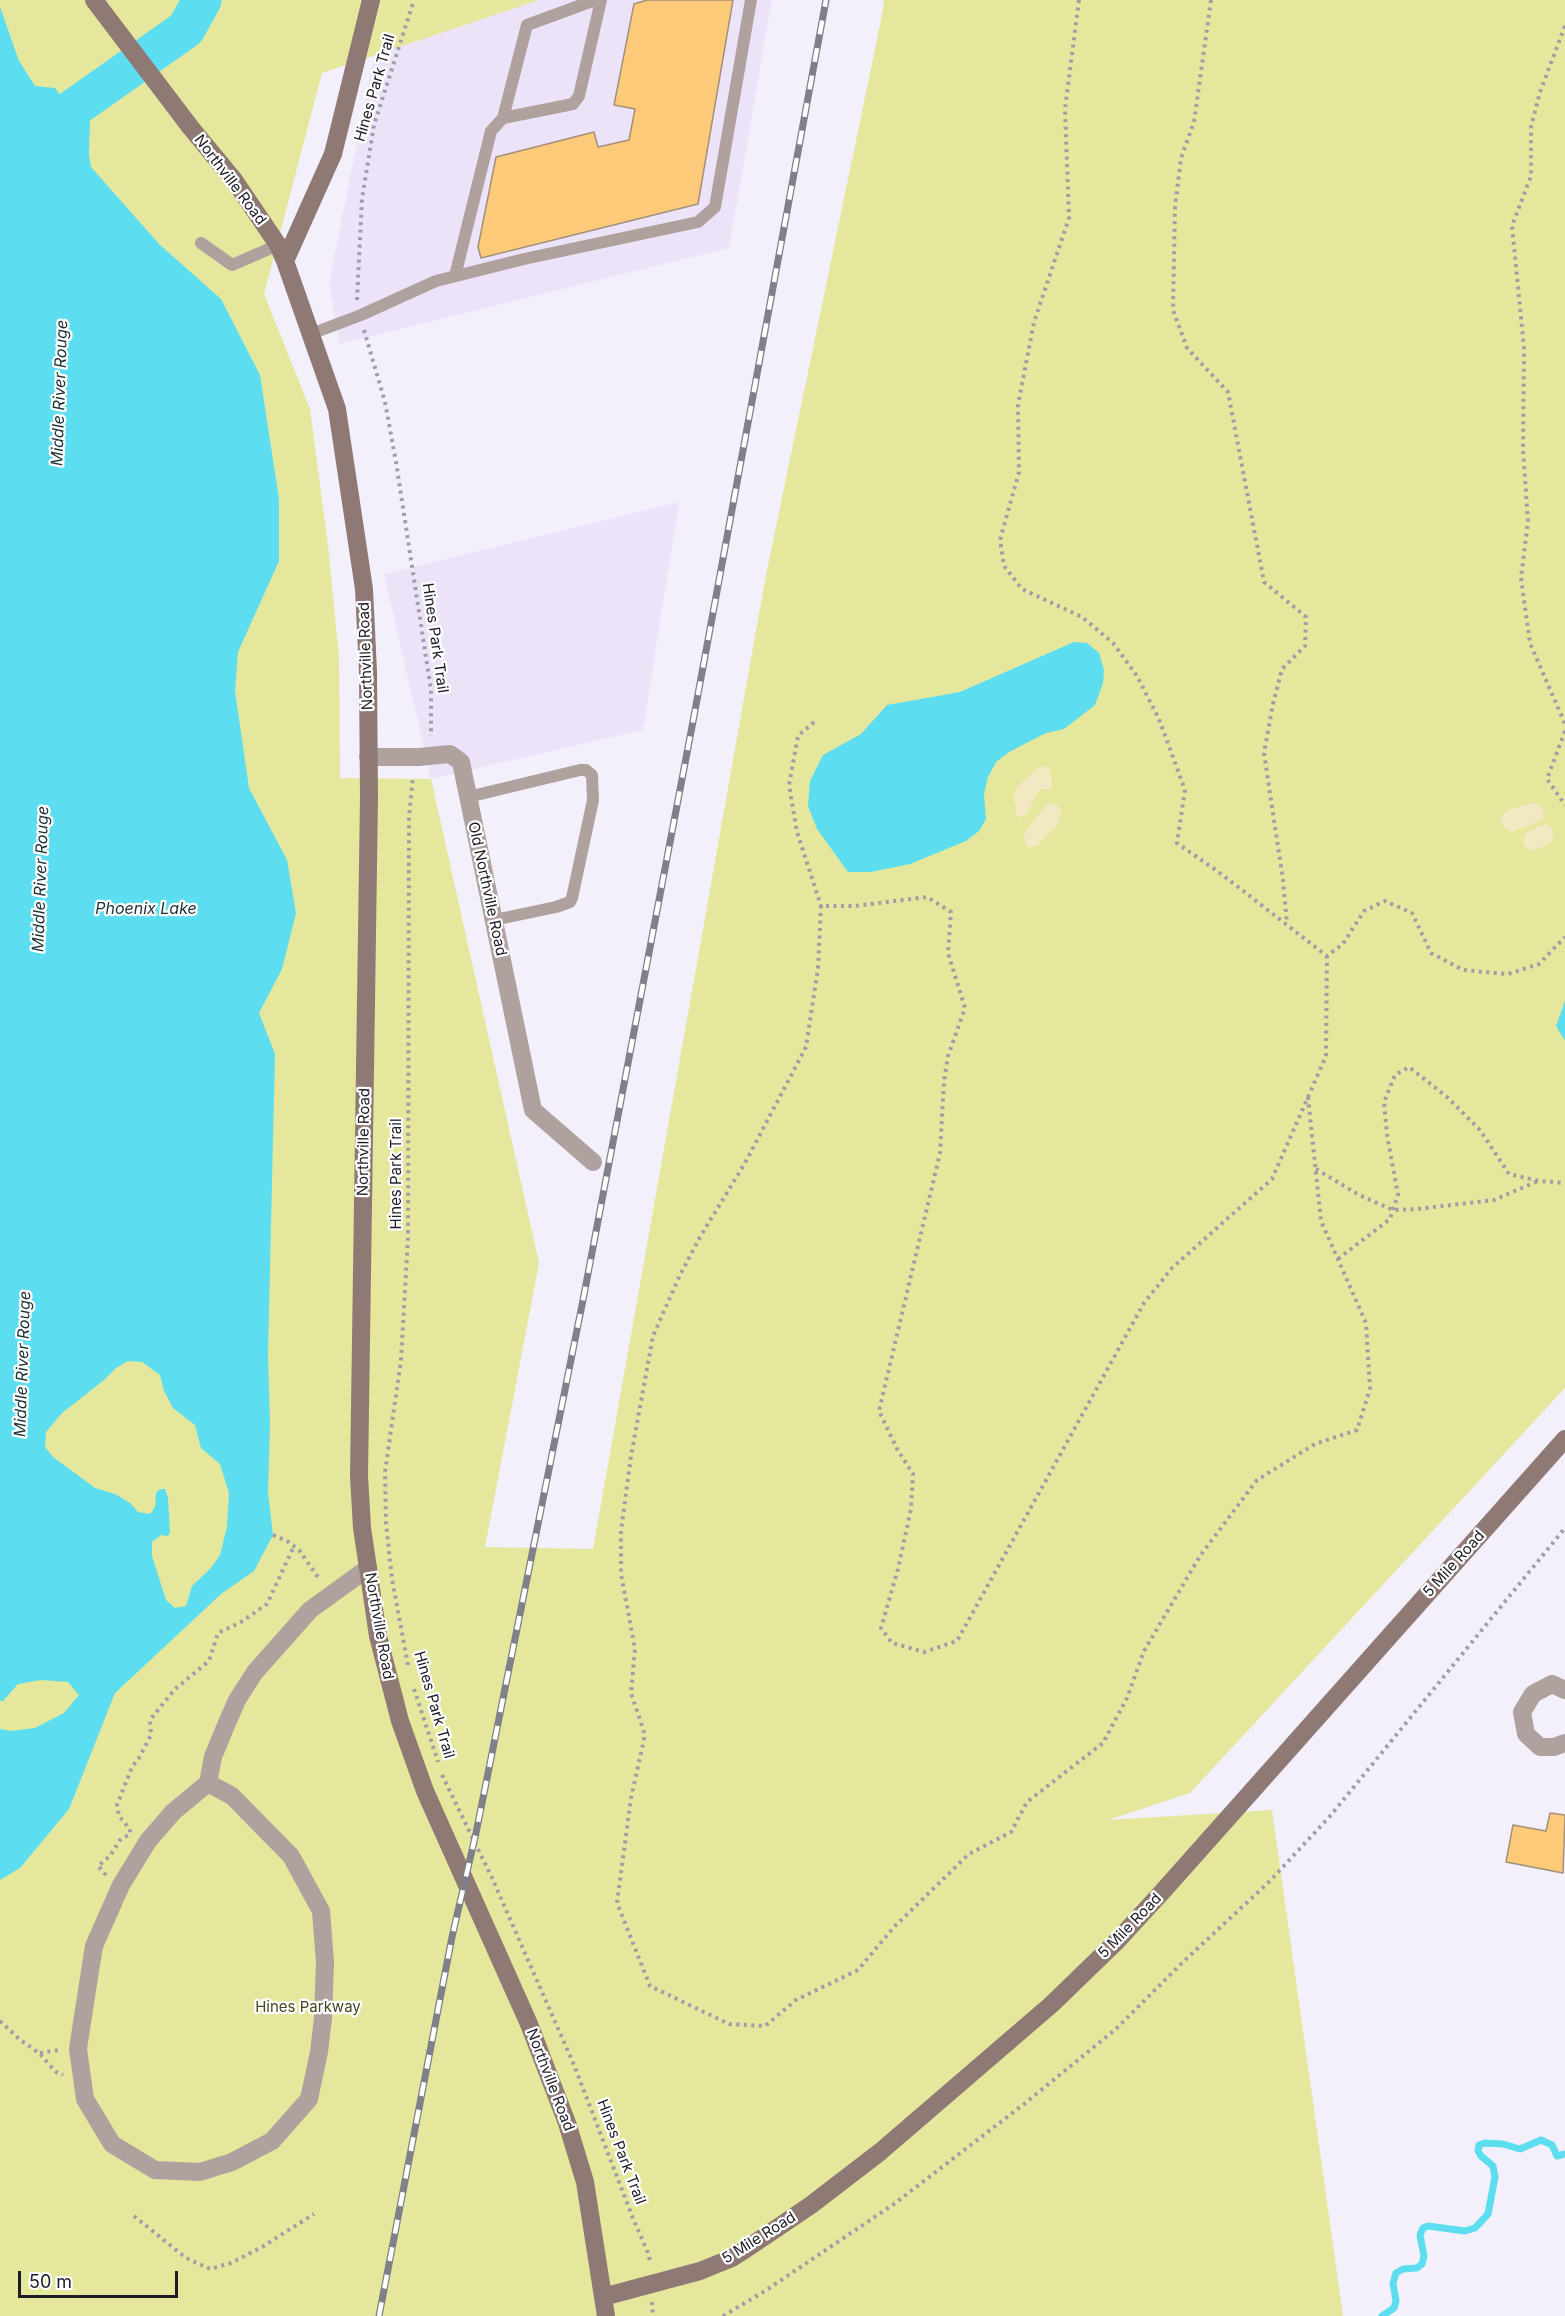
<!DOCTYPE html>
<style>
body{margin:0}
#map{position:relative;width:1565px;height:2316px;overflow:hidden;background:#f3f0fc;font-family:Inter,sans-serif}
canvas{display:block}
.scale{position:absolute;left:18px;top:2271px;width:160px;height:27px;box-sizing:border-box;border:3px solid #1d1b25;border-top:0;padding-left:8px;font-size:18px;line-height:21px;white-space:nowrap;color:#1d1b25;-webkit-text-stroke:4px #fff;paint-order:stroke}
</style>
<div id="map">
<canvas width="1565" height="2316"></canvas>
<div class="scale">50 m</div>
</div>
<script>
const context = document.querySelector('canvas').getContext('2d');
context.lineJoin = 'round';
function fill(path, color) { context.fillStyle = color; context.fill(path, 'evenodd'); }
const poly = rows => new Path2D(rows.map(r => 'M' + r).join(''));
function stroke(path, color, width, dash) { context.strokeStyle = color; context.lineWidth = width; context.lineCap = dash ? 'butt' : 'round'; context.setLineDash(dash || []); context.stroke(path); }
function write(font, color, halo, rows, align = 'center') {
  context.font = font + ' Inter,sans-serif'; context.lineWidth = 4.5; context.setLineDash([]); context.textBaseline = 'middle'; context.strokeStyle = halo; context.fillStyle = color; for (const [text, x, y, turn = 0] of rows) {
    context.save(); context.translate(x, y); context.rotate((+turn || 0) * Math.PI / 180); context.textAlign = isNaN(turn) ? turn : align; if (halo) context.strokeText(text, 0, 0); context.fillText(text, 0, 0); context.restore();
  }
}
const commercial = poly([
 [539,0,772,0,729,248,340,344,329,284,374,55],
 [679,502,643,730,431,779,384,574]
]);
const green = poly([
 [0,0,539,0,322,73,264,294,310,409,328,545,339,657,340,778,431,779,539,1263,485,1547,593,1549,765,580,881,20,884,0,1565,0,1565,1388,1190,1793,1108,1820,1272,1810,1343,2316,0,2316]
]);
const sand = poly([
 [1040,766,1046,767,1050,771,1052,786,1049,790,1042,789,1037,793,1027,814,1021,817,1017,816,1014,798,1016,788],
 [1531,803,1540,805,1543,809,1544,819,1512,832,1505,828,1500,822,1502,815,1511,809],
 [1047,804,1057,805,1061,810,1058,825,1042,839,1040,844,1031,848,1026,845,1024,833],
 [1548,824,1552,829,1554,837,1550,843,1535,850,1529,849,1524,845,1523,839,1526,833,1539,826]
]);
const water = poly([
 [0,7,19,61,35,86,55,88,85,130,91,167,159,244,221,299,260,375,279,499,279,561,238,652,235,691,249,788,287,860,296,913,282,969,259,1013,275,1054,268,1354,270,1423,268,1493,273,1535,254,1571,221,1594,115,1693,69,1809,20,1868,0,1880,0,1729,11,1731,35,1728,64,1713,79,1695,68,1682,41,1680,18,1684,3,1701,0,1701],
 [128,1361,142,1362,160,1375,164,1391,173,1408,195,1425,201,1448,220,1464,229,1493,227,1527,220,1555,211,1568,192,1586,186,1606,175,1608,166,1600,152,1556,152,1542,161,1535,168,1536,170,1532,168,1498,165,1489,160,1489,156,1493,155,1507,150,1514,138,1512,130,1503,115,1494,95,1488,53,1457,45,1447,46,1432,62,1413,104,1380,116,1368],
 [1074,642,1087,643,1099,653,1104,670,1103,683,1095,705,1064,729,1046,733,1009,752,996,762,988,777,984,794,986,819,979,831,966,841,910,864,871,872,848,872,817,829,808,806,810,781,823,755,861,734,887,705,960,692],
 [1565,1001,1565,1041,1556,1026]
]);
const stream = poly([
 [1382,2316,1394,2308,1396,2301,1393,2283,1396,2273,1403,2269,1417,2268,1422,2264,1424,2256,1420,2235,1423,2228,1428,2226,1465,2231,1475,2228,1488,2214,1495,2177,1493,2166,1481,2156,1478,2151,1479,2145,1485,2143,1503,2144,1520,2149,1541,2140,1552,2145,1557,2156,1565,2154]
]);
const river = poly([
 [69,162,71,110,186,29,202,0]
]);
const building = poly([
 [647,0,733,0,698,204,481,258,478,247,496,157,594,132,598,147,629,140,635,109,614,105,634,4,647,0],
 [1550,1813,1565,1815,1563,1873,1506,1862,1513,1825,1546,1831,1550,1813]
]);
const path = poly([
 [1079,0,1065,109,1069,218,1034,322,1018,405,1019,472,1000,540,1004,566,1022,589,1082,617,1113,643,1137,676,1159,719,1185,790,1177,843,1220,873,1327,956,1343,944,1364,911,1385,901,1412,913,1431,953,1463,970,1508,974,1539,964,1565,937],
 [1211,0,1194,122,1181,158,1175,207,1173,310,1187,348,1228,392,1264,582,1306,617,1305,646,1282,669,1273,704,1264,753,1283,880,1287,924],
 [1565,26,1540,92,1531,127,1531,176,1512,226,1524,348,1523,450,1528,521,1521,578,1530,643,1565,724],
 [357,300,362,199,374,125,414,0],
 [364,330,385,402,396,462,431,690,431,736],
 [814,722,798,736,789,785,797,832,821,906],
 [1565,731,1547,779,1565,805],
 [1308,1097,1321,1221,1366,1323,1370,1389,1357,1430,1315,1444,1257,1480,1200,1556,1144,1651,1127,1698,1103,1743,1027,1802,1011,1832,969,1854,894,1927,858,1970,796,2000,765,2026,729,2024,650,1986,617,1903,631,1798,645,1735,631,1693,635,1649,621,1574,621,1531,631,1456,653,1336,680,1275,700,1237,745,1163,806,1047,818,968,821,906,855,906,927,897,951,912,948,953,965,1008,948,1056,944,1081,940,1153,879,1411,897,1449,913,1474,911,1509,898,1569,881,1628,892,1643,924,1652,957,1641,1144,1303,1172,1268,1272,1179,1326,1056,1327,956],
 [1316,1169,1359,1195,1393,1210,1417,1209,1494,1200,1538,1181],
 [1338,1259,1390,1219,1398,1195,1387,1135,1384,1102,1395,1075,1409,1067,1447,1097,1480,1130,1509,1174,1539,1181,1565,1183],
 [273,1535,287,1541,299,1550,320,1580],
 [408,1665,392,1579,386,1523,385,1472,401,1360,408,1238,409,817,413,776],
 [414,1689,438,1762],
 [442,1775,492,1878,574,2065,634,2221,649,2255,650,2264],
 [106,1875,98,1866,110,1856,120,1840,130,1834,130,1829,119,1816,117,1805,132,1767,139,1758,151,1735,150,1720,175,1689,209,1661,218,1633,241,1622,267,1604,294,1546],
 [0,2021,19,2039,39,2053,56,2072,63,2075],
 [40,2053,59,2050],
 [134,2216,186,2258,210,2269,231,2263,262,2247,314,2214],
 [652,2302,653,2316],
 [723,2316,765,2291,894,2204,1024,2104,1116,2029,1183,1962,1269,1882,1331,1815,1565,1528]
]);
const lane = poly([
 [503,118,573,104,579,96,601,0],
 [201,243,232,265,278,245],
 [455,276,491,131,503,118,527,25,595,0],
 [311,334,361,315,436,281,524,259,698,222,715,207,751,0],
 [468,797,580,770,586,770,592,775,593,800,572,898,570,902,556,907,494,920]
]);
const street = poly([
 [368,757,419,757,450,754,461,762,533,1110,593,1162],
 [1565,1690,1552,1684,1533,1694,1522,1712,1526,1734,1540,1747,1554,1747,1565,1743],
 [208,1783,232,1796,291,1856,321,1911,325,1962,323,2018,319,2052,309,2099,272,2141,232,2162,200,2172,155,2170,112,2144,85,2099,78,2049,85,2003,94,1946,121,1885,148,1841,173,1812,208,1783],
 [208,1783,213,1757,224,1730,237,1700,255,1672,310,1610,368,1568]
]);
const secondary = poly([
 [94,0,191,128,234,180,278,245,285,261,337,409,364,589,368,672,369,797,359,1476,362,1528,368,1568,378,1636,400,1721,425,1791,529,2024,567,2123,585,2182,606,2316],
 [285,261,333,154,371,0],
 [603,2297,700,2271,732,2258,749,2247,811,2205,880,2152,1052,2004,1118,1940,1163,1891,1565,1439]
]);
const rail = poly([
 [379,2316,452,1937,476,1833,583,1300,694,716,826,0]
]);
const streetNames = [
 ["Hines Park Trail",375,88,-74],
 ["Northville Road",230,180,53],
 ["Hines Park Trail",435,638,82],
 ["Northville Road",366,656,-92],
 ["Old Northville Road",487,889,78],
 ["Northville Road",364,1142,-89],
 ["Hines Park Trail",396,1174,-90],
 ["5 Mile Road",1454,1564,-48],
 ["Northville Road",379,1626,80],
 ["Hines Park Trail",434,1705,74],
 ["5 Mile Road",1130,1926,-46],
 ["Northville Road",550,2080,69],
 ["Hines Park Trail",621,2152,69],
 ["5 Mile Road",759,2238,-32]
];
const parkNames = [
 ["Hines Parkway",308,2007]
];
const waterNames = [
 ["Middle River Rouge",60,393,-88],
 ["Middle River Rouge",41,879,-88],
 ["Phoenix Lake",146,909],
 ["Middle River Rouge",23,1364,-88]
];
fill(commercial, '#ede3f9');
fill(green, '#e4e79c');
fill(sand, '#f2e9c3');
fill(water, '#5ddef0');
stroke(stream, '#5ddef0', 7);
stroke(river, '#5ddef0', 39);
fill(building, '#fcca78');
stroke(building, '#a19178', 1.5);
stroke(path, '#a09da8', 4, [3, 4.5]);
stroke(lane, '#afa19d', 12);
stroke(street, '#afa19d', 18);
stroke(secondary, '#8f7974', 18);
stroke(rail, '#817f8a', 7);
stroke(rail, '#fff', 4.5, [14]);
write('15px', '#1d1b25', '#fff', streetNames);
write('15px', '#464720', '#fff', parkNames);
write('italic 16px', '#1b3135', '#fff', waterNames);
</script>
